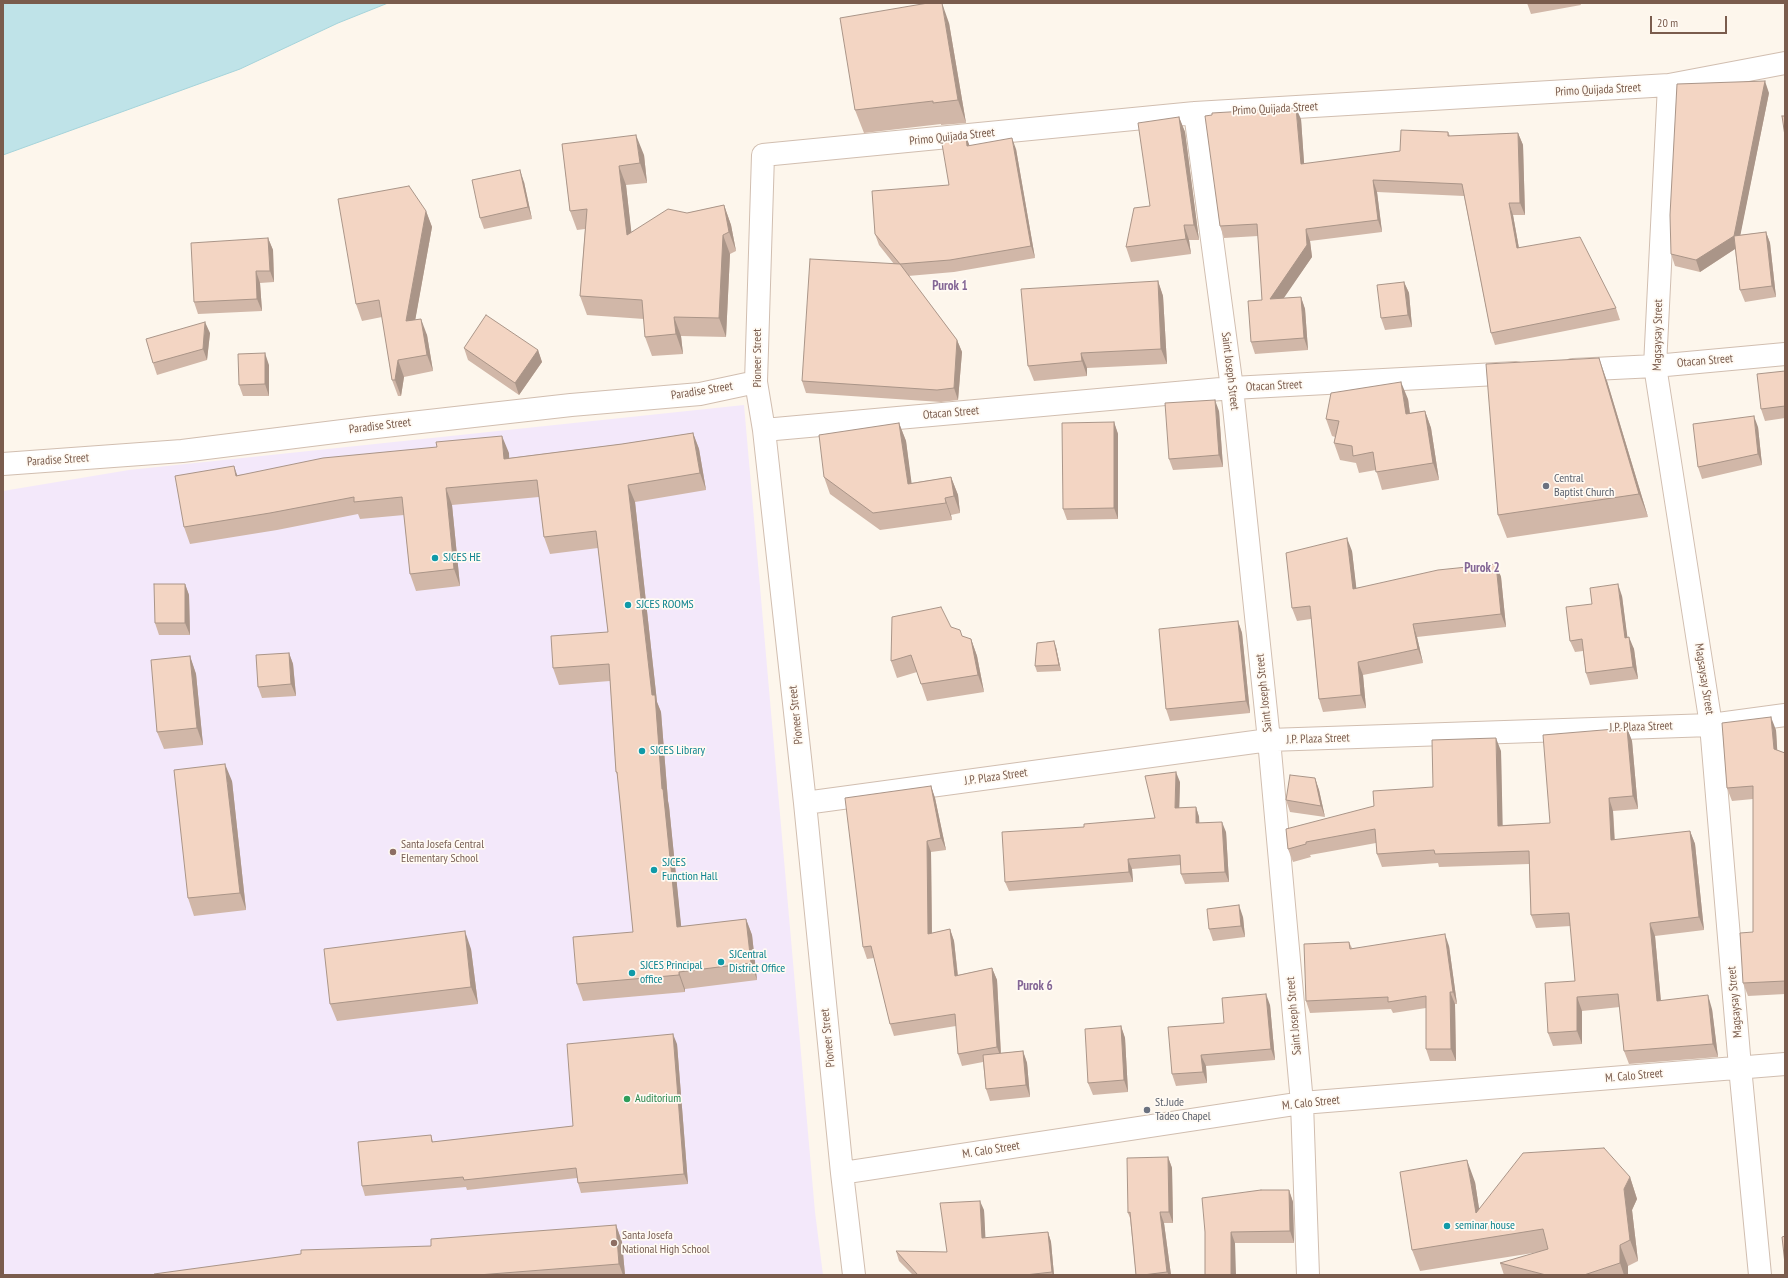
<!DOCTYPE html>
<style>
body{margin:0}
#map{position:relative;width:1788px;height:1278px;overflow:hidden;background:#fdf6ec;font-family:"PT Sans Narrow",sans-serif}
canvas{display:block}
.frame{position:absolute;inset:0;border:4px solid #7a5c4d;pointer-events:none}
.scale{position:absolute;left:1650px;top:16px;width:77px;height:18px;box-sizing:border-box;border:2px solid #7a5c4d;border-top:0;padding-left:5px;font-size:12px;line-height:14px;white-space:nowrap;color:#7a5c4d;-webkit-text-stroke:3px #fffaf3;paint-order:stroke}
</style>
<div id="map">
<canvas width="1788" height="1278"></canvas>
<div class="frame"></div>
<div class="scale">20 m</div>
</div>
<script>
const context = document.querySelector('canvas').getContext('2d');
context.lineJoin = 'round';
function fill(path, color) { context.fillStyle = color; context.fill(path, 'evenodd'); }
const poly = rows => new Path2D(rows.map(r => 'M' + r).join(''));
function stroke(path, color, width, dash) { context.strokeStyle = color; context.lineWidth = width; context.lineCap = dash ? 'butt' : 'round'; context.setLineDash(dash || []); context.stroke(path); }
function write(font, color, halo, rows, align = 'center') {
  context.font = font + ' "PT Sans Narrow",sans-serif'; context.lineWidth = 3.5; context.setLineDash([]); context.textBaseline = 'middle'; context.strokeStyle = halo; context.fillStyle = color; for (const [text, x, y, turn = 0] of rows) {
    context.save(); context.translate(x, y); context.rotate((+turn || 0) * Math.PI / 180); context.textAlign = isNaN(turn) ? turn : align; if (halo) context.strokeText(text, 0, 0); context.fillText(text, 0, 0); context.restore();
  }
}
const education = poly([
 [744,405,815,1212,823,1275,3,1275,3,491,129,470]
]);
const water = poly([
 [3,3,388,3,338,23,240,69,3,155,3,3]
]);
const street = poly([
 [1669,85,1655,366,1711,725,1740,1067,1760,1275],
 [1195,113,1232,388,1269,740,1302,1103,1308,1275],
 [1573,370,1655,366,1785,354],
 [764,430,1232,388,1516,373],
 [3,464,182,451,367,428,571,405,700,394,756,382],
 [805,803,1269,740,1711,725,1785,715],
 [842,1173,1302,1103,1785,1064],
 [854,1275,842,1173,805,803,764,430,756,382,763,155,1195,113,1669,85,1785,63]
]);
const wall = poly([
 [1527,3,1580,3,1581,5,1531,14],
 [949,23,966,123,941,125,941,124,864,133,855,110],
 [1769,93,1740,235,1766,232,1770,243,1776,297,1745,302,1740,290,1735,249,1700,272,1675,266,1671,254],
 [1179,117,1185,132,1199,240,1189,240,1191,254,1131,262,1126,247,1150,206],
 [1301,119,1304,164,1400,151,1448,132,1450,136,1518,133,1523,145,1525,215,1513,215,1519,248,1616,308,1620,320,1495,345,1491,333,1464,196,1377,192,1382,232,1310,241,1312,257,1283,298,1301,297,1305,309,1308,350,1255,354,1251,342,1262,300,1258,236,1224,238,1220,226],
 [966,136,969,145,1016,149,1035,258,954,272,908,276,957,340,962,352,958,400,941,402,806,393,802,381,894,264,879,245,875,234,949,185],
 [562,144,644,155,647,183,626,185,631,232,687,213,724,205,731,225,736,251,730,254,726,337,681,336,683,354,652,356,645,337,644,319,587,315,580,296,585,229,577,230,570,211],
 [524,182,532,219,484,229,480,218],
 [426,211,432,227,415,320,427,335,433,371,404,377,401,396,398,396,392,380,382,317,362,321,356,304],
 [268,238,273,250,274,282,260,283,262,311,198,314,194,302],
 [1158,281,1163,296,1167,364,1087,368,1087,376,1034,381,1028,366],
 [1404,282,1409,293,1412,327,1385,330,1381,318],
 [210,333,207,360,157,375,153,363],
 [464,348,538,350,542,362,519,395,468,360],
 [269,365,269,396,243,396,239,385],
 [1785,371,1785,418,1765,421,1761,409],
 [1607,381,1648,517,1507,538,1498,515],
 [1408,399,1410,413,1425,411,1431,428,1439,480,1382,490,1376,470,1359,473,1356,463,1340,460,1334,443,1335,437,1332,436,1326,419],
 [1219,411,1223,467,1173,470,1169,459],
 [1114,422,1118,434,1118,519,1067,520,1063,509],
 [899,423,906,441,911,483,951,477,958,495,960,513,951,515,952,520,880,530,830,494,824,477],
 [1758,427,1762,465,1702,479,1698,467],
 [693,433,699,449,706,490,635,502,657,702,661,712,668,801,669,806,681,927,746,919,752,935,757,980,685,989,685,992,583,1001,577,984,633,932,618,777,616,772,610,681,559,685,553,668,608,632,598,548,550,554,544,537,539,497,452,505,460,586,416,591,410,574,404,515,360,519,358,514,277,530,190,544,184,527,238,475,509,453,509,458,622,444],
 [1352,551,1356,588,1496,564,1501,577,1506,627,1417,637,1423,663,1363,675,1366,708,1323,712,1319,699,1311,619,1297,621,1292,608],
 [185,584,189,595,190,635,159,635,155,623],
 [1622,596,1627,637,1634,649,1638,679,1590,685,1586,673,1583,651,1575,652,1570,641,1592,604],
 [1238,621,1242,633,1250,713,1170,721,1166,709],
 [951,627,962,636,971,639,977,656,984,692,927,701,917,672,897,678,891,661],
 [1056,647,1061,671,1037,672,1035,666],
 [289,653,293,664,296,696,262,698,258,687],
 [190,656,196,674,203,745,164,749,157,732],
 [1627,728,1632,741,1638,809,1613,811,1615,840,1690,831,1695,844,1704,930,1655,936,1661,1001,1712,1009,1718,1057,1629,1064,1624,1051,1620,1007,1582,1011,1582,1044,1553,1046,1548,1033,1575,981,1571,926,1536,928,1531,915,1529,864,1439,867,1438,863,1382,867,1377,854,1376,843,1310,855,1311,857,1293,862,1288,849,1374,806,1433,787,1501,751,1502,825,1550,823],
 [1776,730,1777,750,1785,753,1785,994,1748,996,1743,983,1753,932,1753,799,1732,801,1727,788],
 [1315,778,1319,790,1325,817,1290,812,1286,800],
 [232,781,246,910,194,916,188,898],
 [1180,782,1179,808,1196,807,1199,817,1199,823,1226,832,1229,882,1185,884,1181,874,1181,865,1132,869,1133,882,1009,891,1005,882,1084,827,1155,818],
 [931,786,935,798,946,850,931,852,932,933,950,929,954,941,958,975,992,968,997,980,1001,1053,1023,1051,1027,1063,1030,1097,990,1101,986,1089,983,1062,962,1066,958,1054,956,1026,894,1036,890,1024,874,958,867,959,863,947],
 [1243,917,1245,937,1213,941,1209,929],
 [1349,942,1352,948,1449,946,1457,1004,1455,1004,1456,1061,1430,1061,1426,1049,1426,1008,1393,1013,1391,1009,1310,1013,1306,1001],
 [471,949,478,1004,337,1021,330,1004],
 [1270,1005,1275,1060,1206,1066,1207,1083,1176,1086,1172,1074,1224,1023],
 [1121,1026,1125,1038,1128,1092,1093,1095,1088,1083],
 [677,1044,688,1184,581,1193,578,1183,577,1178,467,1190,466,1187,365,1196,362,1186,431,1135,433,1142,573,1126],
 [1168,1157,1172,1168,1173,1223,1164,1223,1171,1275,1136,1275,1130,1218,1128,1213],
 [1630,1177,1637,1199,1632,1210,1638,1261,1628,1266,1628,1275,1504,1275,1500,1263,1539,1252,1420,1271,1412,1250,1475,1182,1479,1209],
 [1289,1190,1293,1202,1294,1243,1235,1243,1205,1232],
 [984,1210,985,1238,1048,1232,1051,1242,1054,1275,913,1275,899,1261,896,1251,947,1252],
 [616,1225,622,1242,625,1275,154,1275,431,1246]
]);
const shadedWall = poly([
 [942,3,949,23,966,123,958,100],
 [1765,81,1769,93,1738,247,1700,272,1696,260],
 [1296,108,1301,119,1305,176,1301,164],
 [1179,117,1185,132,1199,240,1194,225],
 [1518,133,1523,145,1525,215,1520,203],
 [636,135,644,155,647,183,640,163],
 [966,136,970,147,967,146],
 [1012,138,1016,149,1035,258,1031,246],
 [619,166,626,185,634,255,627,235],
 [520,170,524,182,532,219,528,207],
 [1373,180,1377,192,1382,232,1378,220],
 [1509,203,1513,215,1521,260,1517,248],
 [724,205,731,225,736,251,729,232],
 [426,211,432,227,412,338,406,321],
 [1184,225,1189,240,1191,254,1186,239],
 [1306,229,1310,241,1312,257,1275,311,1270,299],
 [1766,232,1770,243,1776,297,1772,286],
 [723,235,730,254,726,337,719,318],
 [268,238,273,250,274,282,270,271],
 [256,271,260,283,262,311,257,299],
 [1158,281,1163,296,1167,364,1161,349],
 [1404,282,1409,293,1412,327,1408,315],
 [1301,297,1305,309,1308,350,1304,338],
 [674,317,681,336,683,354,676,334],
 [421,319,427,335,433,371,427,355],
 [205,322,210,333,207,360,203,349],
 [957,340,962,352,958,400,954,388],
 [538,350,542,362,519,395,515,383],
 [265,353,269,365,269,396,265,384],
 [1081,353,1087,368,1087,376,1082,361],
 [1599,358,1607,381,1648,517,1639,494],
 [398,360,404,377,401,396,395,380],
 [1401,382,1408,399,1412,431,1406,414],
 [1215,400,1219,411,1223,467,1219,455],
 [1425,411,1431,428,1439,480,1433,463],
 [1754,416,1758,427,1762,465,1758,454],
 [1114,422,1118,434,1118,519,1114,508],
 [899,423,906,441,914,501,908,484],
 [693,433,699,449,706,490,700,473],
 [502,436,509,453,510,476,504,459],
 [234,466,240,483,236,476],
 [951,477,958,495,960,513,954,496],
 [628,485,635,502,657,702,661,712,668,801,669,806,683,944,677,927,652,695],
 [446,488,452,505,460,586,454,569],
 [945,498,951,515,952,520,946,503],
 [1347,538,1352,551,1358,602,1353,589],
 [1496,564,1501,577,1506,627,1501,614],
 [185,584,189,595,190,635,185,623],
 [1618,584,1622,596,1629,649,1625,638],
 [1238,621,1242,633,1250,713,1246,701],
 [1413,624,1417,637,1423,663,1418,649],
 [1629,637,1634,649,1638,679,1633,667],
 [971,639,977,656,984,692,978,675],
 [1054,641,1056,647,1061,671,1059,665],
 [289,653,293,664,296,696,291,684],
 [190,656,196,674,203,745,197,728],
 [1358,662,1363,675,1366,708,1361,695],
 [1771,717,1776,730,1778,762,1774,749],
 [1627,728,1632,741,1638,809,1633,796],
 [1496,738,1501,751,1503,839,1498,826],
 [225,764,232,781,246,910,240,893],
 [1176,772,1180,782,1179,818,1175,808],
 [1315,778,1319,790,1325,817,1321,806],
 [931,786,935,798,946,850,941,838],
 [1609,798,1613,811,1615,853,1611,840],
 [1196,807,1199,817,1200,833,1196,823],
 [1222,822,1226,832,1229,882,1225,872],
 [1690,831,1695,844,1704,930,1699,917],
 [927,841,931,852,932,946,928,934],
 [1128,859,1132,869,1133,882,1129,872],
 [1239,905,1243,917,1245,937,1241,926],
 [746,919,752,935,757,980,751,963],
 [1650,923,1655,936,1662,1014,1657,1001],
 [950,929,954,941,959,988,955,976],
 [465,931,471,949,478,1004,471,987],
 [1445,934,1449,946,1457,1004,1453,992],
 [992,968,997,980,1001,1058,997,1047],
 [679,972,685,989,685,992,679,975],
 [1450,992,1455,1004,1456,1061,1451,1049],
 [1266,994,1270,1005,1275,1060,1271,1049],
 [1708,995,1712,1009,1718,1057,1713,1044],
 [1577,997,1582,1011,1582,1044,1577,1031],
 [1121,1026,1125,1038,1128,1092,1124,1080],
 [673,1034,677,1044,688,1184,684,1174],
 [1023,1051,1027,1063,1030,1097,1026,1085],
 [1201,1055,1206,1066,1207,1083,1203,1072],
 [1168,1157,1172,1168,1173,1223,1169,1212],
 [1467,1160,1475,1182,1483,1234,1476,1213],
 [1630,1177,1637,1199,1632,1210,1638,1261,1630,1240,1624,1189],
 [1289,1190,1293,1202,1294,1243,1290,1231],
 [980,1201,984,1210,986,1248,982,1238],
 [1160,1212,1164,1223,1171,1275,1169,1275,1167,1272],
 [616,1225,622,1242,625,1275,623,1275,619,1264],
 [1048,1232,1051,1242,1054,1275,1053,1275,1052,1272],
 [1231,1232,1235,1243,1236,1275,1231,1275],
 [1620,1245,1628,1266,1628,1275,1624,1275,1620,1263]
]);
const building = poly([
 [928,3,942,3,958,100,933,103,933,101,855,110,840,18,928,3],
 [1765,81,1734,236,1696,260,1671,254,1670,215,1677,84,1765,81],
 [1296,108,1301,164,1400,151,1401,130,1448,132,1448,136,1518,133,1520,203,1509,203,1517,248,1580,237,1616,308,1491,333,1462,184,1373,180,1378,220,1306,229,1307,245,1270,299,1301,297,1304,338,1251,342,1248,301,1262,300,1257,224,1220,226,1205,116,1212,115,1212,113,1296,108],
 [1782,116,1785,116,1785,136,1782,116],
 [1179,117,1194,225,1184,225,1186,239,1126,247,1134,208,1150,206,1138,123,1179,117],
 [636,135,640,163,619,166,627,235,668,209,687,213,724,205,729,232,723,235,719,318,674,317,676,334,645,337,642,300,580,296,587,209,570,211,562,144,636,135],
 [966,136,967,146,1012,138,1031,246,950,260,900,264,875,234,872,191,949,185,941,138,966,136],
 [520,170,528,207,480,218,472,180,520,170],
 [409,186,426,211,406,321,421,319,427,355,398,360,395,380,392,380,379,300,356,304,338,199,409,186],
 [1766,232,1772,286,1740,290,1734,236,1766,232],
 [268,238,270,271,256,271,257,299,194,302,191,243,268,238],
 [810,259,900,264,957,340,954,388,937,390,802,381,810,259],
 [1158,281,1161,349,1081,353,1082,361,1028,366,1021,289,1158,281],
 [1404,282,1408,315,1381,318,1377,285,1404,282],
 [486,315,538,350,515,383,464,348,486,315],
 [205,322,203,349,153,363,146,339,205,322],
 [265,353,265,384,239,385,238,354,265,353],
 [1599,358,1639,494,1498,515,1486,364,1599,358],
 [1785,371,1785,406,1761,409,1757,374,1785,371],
 [1401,382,1406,414,1425,411,1433,463,1376,472,1373,452,1353,456,1352,446,1334,443,1339,421,1326,419,1331,393,1401,382],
 [1215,400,1219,455,1169,459,1165,403,1215,400],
 [1754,416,1758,454,1698,467,1693,424,1754,416],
 [1114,422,1114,508,1063,509,1062,423,1114,422],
 [899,423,908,484,951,477,954,496,945,498,946,503,873,513,824,477,819,435,899,423],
 [693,433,700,473,628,485,652,695,655,695,662,789,663,789,677,927,746,919,751,963,679,972,679,975,577,984,573,937,633,932,617,772,616,772,609,664,553,668,551,636,608,632,596,531,544,537,537,480,446,488,454,569,410,574,402,497,354,502,354,497,270,513,184,527,175,476,234,466,236,476,323,458,437,447,436,442,502,436,504,459,622,444,693,433],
 [1347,538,1353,589,1438,570,1496,564,1501,614,1413,624,1418,649,1358,662,1361,695,1319,699,1310,606,1292,608,1286,553,1347,538],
 [154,584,185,584,185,623,155,623,154,584],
 [1618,584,1625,638,1629,637,1633,667,1586,673,1582,639,1570,641,1566,607,1592,604,1590,588,1618,584],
 [941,607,951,627,960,630,962,636,971,639,978,675,921,684,911,655,891,661,892,617,941,607],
 [1238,621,1246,701,1166,709,1159,629,1238,621],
 [1054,641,1059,665,1035,666,1037,643,1054,641],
 [289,653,291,684,258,687,256,655,289,653],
 [190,656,197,728,157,732,151,660,190,656],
 [1771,717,1774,749,1785,753,1785,981,1743,983,1740,933,1753,932,1753,786,1727,788,1722,723,1771,717],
 [1627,728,1633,796,1609,798,1611,840,1690,831,1699,917,1650,923,1657,1001,1708,995,1713,1044,1624,1051,1618,994,1577,997,1577,1031,1548,1033,1545,983,1575,981,1569,913,1531,915,1529,851,1435,854,1434,850,1377,854,1375,829,1306,842,1306,844,1288,849,1286,829,1374,806,1373,791,1433,787,1432,740,1496,738,1498,826,1550,823,1543,735,1627,728],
 [225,764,240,893,188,898,174,770,225,764],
 [1176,772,1175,808,1196,807,1196,823,1222,822,1225,872,1181,874,1180,855,1128,859,1129,872,1005,882,1002,832,1084,827,1084,824,1155,818,1145,776,1176,772],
 [1290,775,1315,778,1321,806,1286,800,1290,775],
 [931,786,941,838,927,841,928,934,950,929,955,976,992,968,997,1047,958,1054,955,1014,890,1024,871,946,863,947,845,798,931,786],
 [1239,905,1241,926,1209,929,1207,909,1239,905],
 [465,931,471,987,330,1004,324,949,465,931],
 [1445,934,1453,992,1450,992,1451,1049,1426,1049,1426,996,1388,1002,1388,997,1306,1001,1304,944,1349,942,1350,949,1445,934],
 [1266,994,1271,1049,1201,1055,1203,1072,1172,1074,1168,1027,1224,1023,1222,998,1266,994],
 [1121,1026,1124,1080,1088,1083,1085,1029,1121,1026],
 [673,1034,684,1174,578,1183,576,1168,464,1180,463,1177,362,1186,358,1142,431,1135,432,1142,573,1126,567,1044,673,1034],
 [1023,1051,1026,1085,986,1089,983,1055,1023,1051],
 [1604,1148,1630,1177,1624,1189,1630,1240,1620,1245,1620,1263,1584,1275,1546,1275,1500,1263,1548,1249,1543,1229,1412,1250,1400,1172,1467,1160,1476,1213,1523,1153,1604,1148],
 [1168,1157,1169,1212,1160,1212,1167,1272,1143,1275,1136,1275,1130,1212,1128,1213,1127,1158,1168,1157],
 [1261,1190,1289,1190,1290,1231,1231,1232,1231,1275,1205,1275,1205,1232,1202,1198,1261,1190],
 [980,1201,982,1238,1048,1232,1052,1272,1025,1275,918,1275,896,1251,947,1252,940,1203,980,1201],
 [616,1225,619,1264,478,1275,154,1275,154,1274,301,1254,301,1250,431,1246,431,1239,616,1225],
 [1785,1236,1785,1264,1782,1237,1785,1236]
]);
const markers = [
 [1546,486,4,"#6b7280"],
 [435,558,4,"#0f9aa8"],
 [628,605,4,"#0f9aa8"],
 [642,751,4,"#0f9aa8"],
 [393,852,4,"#8d6e63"],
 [654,870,4,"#0f9aa8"],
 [721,962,4,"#0f9aa8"],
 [632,973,4,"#0f9aa8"],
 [627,1099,4,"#2e9e5b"],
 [1147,1110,4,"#6b7280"],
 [1447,1226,4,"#0f9aa8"],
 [614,1243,4,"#8d6e63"]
];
const streetNames = [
 ["Primo Quijada Street",1598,90,-3],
 ["Primo Quijada Street",1275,109,-3],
 ["Primo Quijada Street",952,137,-6],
 ["Magsaysay Street",1658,335,-89],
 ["Pioneer Street",758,358,-90],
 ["Otacan Street",1705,361,-5],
 ["Saint Joseph Street",1230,371,83],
 ["Otacan Street",1274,386,-3],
 ["Paradise Street",702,391,-9],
 ["Otacan Street",951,413,-5],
 ["Paradise Street",380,426,-7],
 ["Paradise Street",58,460,-4],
 ["Magsaysay Street",1704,679,81],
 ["Saint Joseph Street",1264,693,-96],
 ["Pioneer Street",796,715,-96],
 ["J.P. Plaza Street",1641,727,-2],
 ["J.P. Plaza Street",1318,739,-2],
 ["J.P. Plaza Street",996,777,-8],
 ["Magsaysay Street",1735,1002,-95],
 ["Saint Joseph Street",1294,1016,-95],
 ["Pioneer Street",828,1038,-96],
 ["M. Calo Street",1634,1076,-5],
 ["M. Calo Street",1311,1103,-6],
 ["M. Calo Street",991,1150,-9]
];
const worshipNames = [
 ["Central",1554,479],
 ["Baptist Church",1554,493],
 ["St.Jude",1155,1103],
 ["Tadeo Chapel",1155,1117]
];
const cultureNames = [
 ["SJCES HE",443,558],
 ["SJCES ROOMS",636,605],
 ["SJCES Library",650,751],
 ["SJCES",662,863],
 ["Function Hall",662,877],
 ["SJCentral",729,955],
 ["District Office",729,969],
 ["SJCES Principal",640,966],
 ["office",640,980],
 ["seminar house",1455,1226]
];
const educationNames = [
 ["Santa Josefa Central",401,845],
 ["Elementary School",401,859],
 ["Santa Josefa",622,1236],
 ["National High School",622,1250]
];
const leisureNames = [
 ["Auditorium",635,1099]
];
const neighbourhoodNames = [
 ["Purok 1",950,286],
 ["Purok 2",1482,568],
 ["Purok 6",1035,986]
];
fill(education, '#f3e8fa');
fill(water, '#bfe3e8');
stroke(water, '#a5d3da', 1);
stroke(street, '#d1beb0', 24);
stroke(street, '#fff', 22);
fill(wall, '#d1b7a8');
fill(shadedWall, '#aa9588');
fill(building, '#f3d5c3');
stroke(building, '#aa9588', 1);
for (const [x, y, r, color] of markers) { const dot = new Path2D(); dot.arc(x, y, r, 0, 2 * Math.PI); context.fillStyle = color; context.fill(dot); stroke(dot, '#fffaf3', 1.5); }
write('12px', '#7a5c4d', '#fffaf3', streetNames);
write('12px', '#5b616d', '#fffaf3', worshipNames, 'left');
write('12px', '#0d838f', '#fffaf3', cultureNames, 'left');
write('12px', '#785e54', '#fffaf3', educationNames, 'left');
write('12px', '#27864d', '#fffaf3', leisureNames, 'left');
write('bold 13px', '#846695', '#fffaf3', neighbourhoodNames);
</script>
